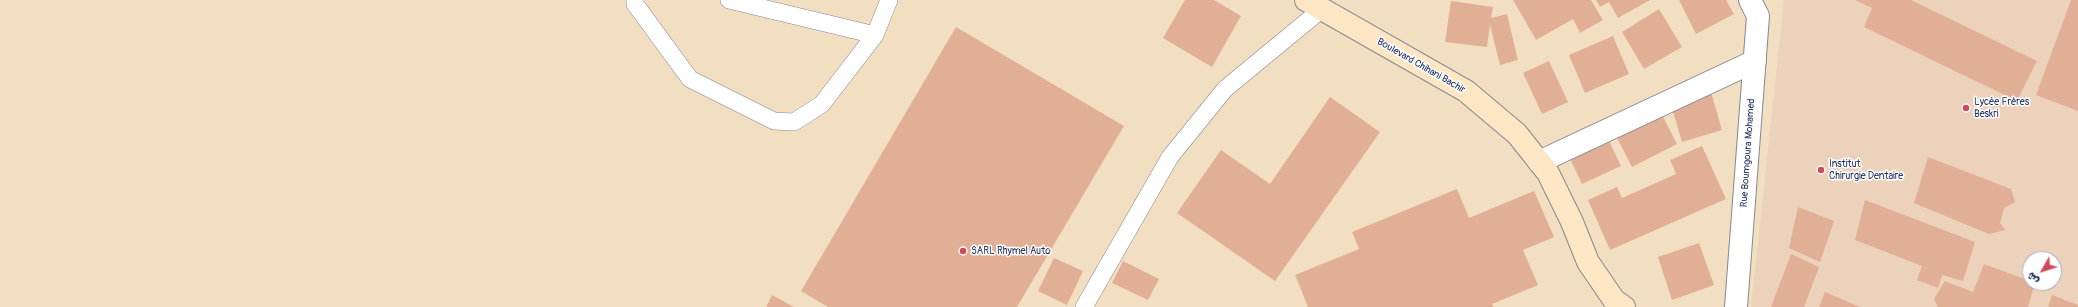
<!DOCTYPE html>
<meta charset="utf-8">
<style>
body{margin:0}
#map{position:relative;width:2078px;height:307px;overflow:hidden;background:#f2dfc1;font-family:Pangolin,"Playpen Sans Arabic",sans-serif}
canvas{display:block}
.north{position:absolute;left:2022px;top:251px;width:40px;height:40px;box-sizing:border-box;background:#fff;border:1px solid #a4acbf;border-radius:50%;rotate:231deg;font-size:11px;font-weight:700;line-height:16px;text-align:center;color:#1b2f5e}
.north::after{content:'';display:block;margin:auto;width:14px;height:18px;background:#d1495b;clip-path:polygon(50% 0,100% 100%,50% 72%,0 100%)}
</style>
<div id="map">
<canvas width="2078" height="307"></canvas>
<div class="north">ش</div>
</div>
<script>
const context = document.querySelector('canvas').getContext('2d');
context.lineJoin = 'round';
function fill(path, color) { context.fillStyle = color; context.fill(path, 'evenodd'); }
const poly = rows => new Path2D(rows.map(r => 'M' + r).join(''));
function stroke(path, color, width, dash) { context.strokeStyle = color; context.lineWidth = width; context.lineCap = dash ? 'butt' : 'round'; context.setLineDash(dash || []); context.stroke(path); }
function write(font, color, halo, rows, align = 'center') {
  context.font = font + ' Pangolin,sans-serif'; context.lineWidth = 3; context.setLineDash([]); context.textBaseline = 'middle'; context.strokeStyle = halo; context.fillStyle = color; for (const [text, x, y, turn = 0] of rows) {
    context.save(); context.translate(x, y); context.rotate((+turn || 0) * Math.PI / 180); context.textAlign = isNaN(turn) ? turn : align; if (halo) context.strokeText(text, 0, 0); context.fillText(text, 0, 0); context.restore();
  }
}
const built = poly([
 [1784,0,2078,0,2078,307,1751,307],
 [2030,259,2054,259,2054,283,2030,283]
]);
const building = poly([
 [1185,0,1214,0,1241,16,1212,67,1163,38],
 [1513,0,1591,0,1603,20,1580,33,1573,19,1536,40],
 [1596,0,1650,0,1618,18,1609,2,1600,7],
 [1679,0,1726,0,1734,14,1696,34],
 [1855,0,1911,0,2037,61,2017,101,1864,27,1872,8],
 [2071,0,2078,0,2078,111,2036,95],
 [1451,1,1493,7,1491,18,1507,14,1518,60,1500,65,1490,25,1487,47,1445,42],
 [1659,9,1682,47,1644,69,1622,32],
 [956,27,1124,126,1017,307,828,307,801,291],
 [1613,36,1629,74,1585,93,1569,55],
 [1549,61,1568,102,1542,114,1523,73],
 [1709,85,1722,130,1682,142,1669,98],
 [1330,97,1380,132,1275,281,1177,213,1221,150,1270,184],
 [1657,105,1677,144,1632,167,1612,128],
 [1603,128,1621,166,1582,184,1564,146],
 [1702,146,1726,199,1610,250,1588,200,1617,187,1622,198,1676,174,1670,160],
 [1928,157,2011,189,2015,202,2004,208,2000,223,2005,230,1989,234,1914,203],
 [1457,189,1469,218,1534,191,1554,237,1523,250,1538,285,1492,304,1494,307,1308,307,1295,275,1359,249,1352,232],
 [1865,200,1975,242,1963,281,1942,275,1938,288,1917,280,1922,266,1855,240],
 [1798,207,1834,221,1820,262,1789,248],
 [1699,243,1714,285,1672,300,1658,257],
 [1791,254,1819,267,1804,307,1771,307],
 [1054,258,1083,271,1067,305,1038,291],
 [1123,261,1159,279,1148,300,1112,283],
 [1984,264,2030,281,2030,283,2035,283,2028,307,1938,307,1934,299,1945,281,1973,292],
 [1825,292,1860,307,1819,307],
 [772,295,794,307,766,307],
 [2052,295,2078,305,2078,307,2048,307]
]);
const service = poly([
 [635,0,635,4,690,79,774,121,794,122,822,104,875,35,889,0],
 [729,0,875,35],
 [1084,307,1170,157,1225,89,1322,9]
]);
const minor = poly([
 [1539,162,1755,61],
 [1736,307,1758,16,1750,0]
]);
const secondary = poly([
 [1306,0,1466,91,1517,134,1548,173,1572,222,1588,262,1614,300,1624,307]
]);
const markers = [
 [1966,108,4,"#d1495b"],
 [1821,170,4,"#d1495b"],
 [963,251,4,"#d1495b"]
];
const streetNames = [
 ["Boulevard Chihani Bachir",1421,66,30],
 ["Rue Boumgoura Mohamed",1748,153,-86]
];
const poiNames = [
 ["Lycée Frères",1974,102],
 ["Beskri",1974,114],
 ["Institut",1829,164],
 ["Chirurgie Dentaire",1829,176],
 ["SARL Rhymel Auto",971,251]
];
fill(built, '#ecd2ba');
fill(building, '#e1af95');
stroke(service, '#868790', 18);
stroke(minor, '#868790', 24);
stroke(secondary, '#868790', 24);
stroke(service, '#fff', 17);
stroke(minor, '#fff', 22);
stroke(secondary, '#fce6c4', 22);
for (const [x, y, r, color] of markers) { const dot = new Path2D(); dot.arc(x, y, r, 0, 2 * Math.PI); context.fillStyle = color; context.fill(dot); stroke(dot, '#fff', 1.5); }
write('10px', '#1b2f5e', '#fff', streetNames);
write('10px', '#1b2f5e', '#fff', poiNames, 'left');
</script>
